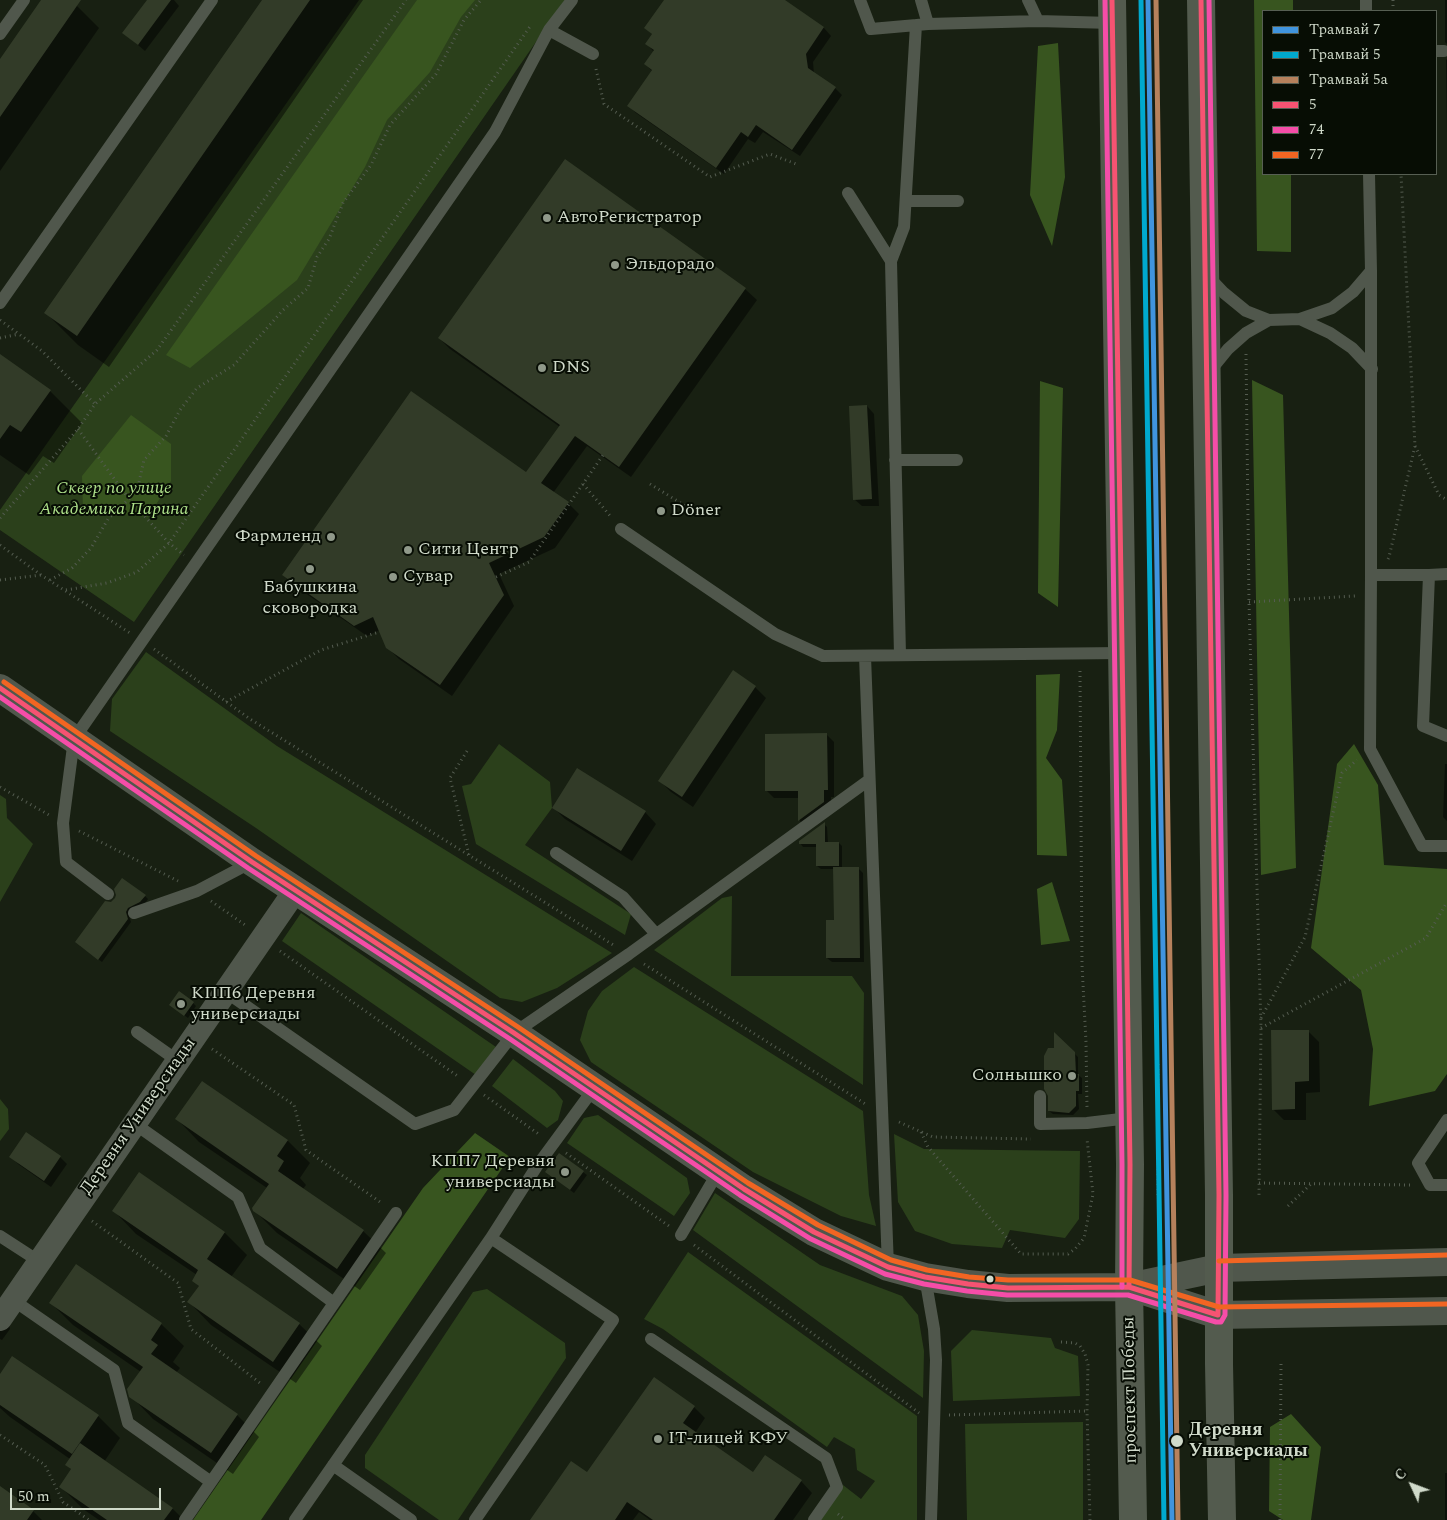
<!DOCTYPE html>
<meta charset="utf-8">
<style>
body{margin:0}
#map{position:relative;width:1447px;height:1520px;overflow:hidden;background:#182012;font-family:Spectral,serif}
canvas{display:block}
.legend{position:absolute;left:1262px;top:10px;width:175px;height:165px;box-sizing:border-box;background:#070d04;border:1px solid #575f53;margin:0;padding:6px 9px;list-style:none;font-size:15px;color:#d0daca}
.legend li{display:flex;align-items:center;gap:10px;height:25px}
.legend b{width:25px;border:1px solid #575f53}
.north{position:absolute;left:1387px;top:1460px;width:50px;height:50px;-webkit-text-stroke:4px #070d04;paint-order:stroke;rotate:313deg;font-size:14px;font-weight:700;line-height:20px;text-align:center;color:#d0daca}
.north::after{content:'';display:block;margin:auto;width:18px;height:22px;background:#d0daca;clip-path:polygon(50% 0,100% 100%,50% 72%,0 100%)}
.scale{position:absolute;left:10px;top:1488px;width:151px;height:22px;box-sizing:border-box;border:2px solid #d0daca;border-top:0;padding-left:6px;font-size:15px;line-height:18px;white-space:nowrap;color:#d0daca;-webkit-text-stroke:4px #070d04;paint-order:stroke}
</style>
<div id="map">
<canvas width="1447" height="1520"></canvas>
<ul class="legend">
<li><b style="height:6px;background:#4094de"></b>Трамвай 7</li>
<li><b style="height:6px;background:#00a9ce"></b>Трамвай 5</li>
<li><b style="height:6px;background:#b6815c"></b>Трамвай 5а</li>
<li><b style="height:6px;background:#f65372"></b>5</li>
<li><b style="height:6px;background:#f54da8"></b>74</li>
<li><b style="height:6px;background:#f26522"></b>77</li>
</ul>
<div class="north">С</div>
<div class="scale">50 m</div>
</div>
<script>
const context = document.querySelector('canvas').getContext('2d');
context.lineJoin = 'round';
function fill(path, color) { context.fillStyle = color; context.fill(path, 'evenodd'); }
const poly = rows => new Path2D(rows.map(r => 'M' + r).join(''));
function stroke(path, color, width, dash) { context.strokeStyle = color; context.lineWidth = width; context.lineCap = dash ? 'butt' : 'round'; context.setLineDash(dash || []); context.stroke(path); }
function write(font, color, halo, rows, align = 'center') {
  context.font = font + ' Spectral,serif'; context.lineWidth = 4; context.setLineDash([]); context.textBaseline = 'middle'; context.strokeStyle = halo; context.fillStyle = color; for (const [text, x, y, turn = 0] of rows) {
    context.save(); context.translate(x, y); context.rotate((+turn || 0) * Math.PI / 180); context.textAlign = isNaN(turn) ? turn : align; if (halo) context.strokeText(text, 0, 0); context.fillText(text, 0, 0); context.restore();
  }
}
const green = poly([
 [359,0,565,0,134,622,0,530,0,510],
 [146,652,277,746,612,953,557,988,522,1002,500,998,256,828,110,731,112,699],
 [499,744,550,782,552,808,525,845,631,914,625,935,476,844,462,786,471,784],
 [0,795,6,799,7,818,33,844,0,902],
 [732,896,731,976,852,976,864,993,863,1085,654,950,722,898],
 [301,913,496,1047,476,1075,282,941],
 [634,967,863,1111,869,1195,876,1226,841,1216,753,1172,591,1062,580,1040,588,1011,602,991],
 [513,1059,555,1091,563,1101,558,1120,547,1128,492,1086],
 [0,1099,8,1109,9,1129,0,1141],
 [598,1115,687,1178,690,1193,674,1216,567,1143,584,1118],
 [894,1134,924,1149,1080,1151,1079,1219,1065,1238,1010,1230,1002,1248,952,1244,915,1231,898,1202],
 [715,1193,820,1265,902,1296,918,1315,924,1351,923,1398,693,1230],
 [688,1252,917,1416,917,1520,820,1520,843,1485,861,1499,875,1481,857,1470,855,1449,834,1437,827,1447,663,1329,644,1319],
 [487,1289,565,1343,566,1358,458,1520,439,1520,365,1468,365,1455,473,1292],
 [972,1330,1051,1338,1055,1348,1078,1356,1080,1396,953,1401,951,1351],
 [1083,1422,1083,1520,967,1520,965,1424]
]);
const forest = poly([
 [417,0,475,0,461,17,430,72,387,120,365,167,297,280,190,368,166,355],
 [1254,0,1293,0,1293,11,1263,11,1263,174,1291,174,1291,252,1257,251],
 [1058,43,1065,177,1052,246,1030,195,1038,46],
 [1252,380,1283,395,1296,868,1261,875],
 [1040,381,1063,388,1058,607,1038,593],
 [131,415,171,444,171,481,148,517,83,510,82,476],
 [1060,674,1057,730,1046,758,1062,780,1067,856,1037,855,1036,675],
 [1354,744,1378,785,1384,865,1447,869,1447,1074,1435,1091,1369,1106,1373,1049,1361,990,1311,948,1337,764],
 [1052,882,1070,941,1041,945,1037,889],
 [475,1133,510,1157,261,1520,193,1520,423,1188],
 [1291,1414,1321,1447,1311,1520,1283,1520,1269,1511,1270,1427]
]);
const shadow = poly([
 [42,0,68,0,77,6,99,28,0,171,0,61],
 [149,0,174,0,179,6,145,51,124,33],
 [263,0,363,0,109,367,78,345,46,313],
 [665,0,783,0,824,28,831,36,813,62,814,74,835,88,842,95,800,156,763,132,755,143,748,139,724,174,636,113,629,106,653,72,645,64,654,52,647,44,653,35,646,28],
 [1445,0,1447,0,1447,44,1445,42],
 [1447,59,1447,133,1446,60],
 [745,289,757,300,631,477,587,446,553,493,568,503,579,514,555,548,499,574,514,606,452,696,399,659,387,647,380,630,367,636,295,586,283,575,527,474,560,427,450,349,439,338],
 [4,359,50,391,82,423,54,463,43,456,29,475,0,455,0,365],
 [867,406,874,414,879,506,862,506,854,499],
 [755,687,766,698,693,807,671,792,660,781],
 [826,734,834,742,834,797,831,797,831,810,807,828,800,821,799,798,774,798,766,790],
 [1445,764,1447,764,1447,821,1443,817],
 [554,808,645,812,656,824,632,861,565,819],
 [824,824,827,827,828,843,839,843,842,846,842,869,858,868,863,873,864,962,832,962,827,958,836,921,835,869,821,869,817,866,817,847,803,847,800,843],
 [145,896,148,899,144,905,131,911,129,916,131,922,102,962,80,946,111,903],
 [193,1003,196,1006,188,1018,170,1005],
 [1308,1031,1319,1042,1320,1092,1306,1093,1306,1120,1284,1120,1273,1109],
 [1055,1035,1078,1057,1078,1075,1082,1078,1082,1094,1078,1094,1079,1109,1073,1115,1053,1114,1049,1111],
 [203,1082,288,1141,310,1163,300,1178,306,1185,303,1189,363,1231,386,1253,360,1290,277,1233,254,1210,267,1188,199,1142,177,1119],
 [559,1155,587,1175,574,1193,550,1175],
 [11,1156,60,1157,67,1164,51,1187,18,1164],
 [114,1211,225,1233,247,1255,231,1277,299,1324,322,1346,296,1383,211,1325,189,1302,200,1287,193,1280,197,1275,136,1234],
 [76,1265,161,1324,184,1346,173,1362,180,1368,176,1373,237,1415,259,1437,233,1474,153,1419,131,1396,141,1372,73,1325,51,1303],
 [0,1301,7,1313,10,1329,2,1340,0,1339],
 [0,1376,98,1416,120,1438,104,1462,172,1508,184,1520,99,1520,83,1509,61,1487,72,1470,66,1465,70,1459,10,1417,0,1408],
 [694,1407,705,1418,695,1433,753,1474,801,1481,812,1493,793,1520,650,1520,639,1512,633,1520,531,1520,587,1473],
 [1445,1473,1447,1473,1447,1520,1445,1520],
 [0,1488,33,1511,42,1520,0,1520]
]);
const building = poly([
 [41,0,81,0,0,117,0,59],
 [147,0,171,0,138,45,122,33],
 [262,0,310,0,77,336,44,313],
 [664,0,785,0,824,27,806,54,808,68,836,87,792,150,756,125,748,137,741,132,716,168,627,106,652,70,644,64,654,50,645,44,652,34,644,28],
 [565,159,746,288,619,467,575,436,541,483,569,502,544,537,489,563,504,595,440,685,386,648,373,617,354,626,282,575,411,391,526,472,560,425,438,338],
 [0,354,51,390,21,432,10,425,0,439],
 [867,405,872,499,853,500,849,406],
 [733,670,756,686,682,797,658,781],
 [827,733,828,790,824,790,824,802,798,821,798,791,765,791,765,734],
 [577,768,646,811,621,851,552,808],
 [825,822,825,842,839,842,839,866,816,866,816,844,799,844,799,841],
 [833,867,859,867,860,958,826,958,826,920,834,920],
 [122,878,146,895,140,902,128,908,126,912,128,919,98,960,75,942,105,901,111,902,115,898,116,895,114,889],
 [179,991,194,1002,184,1016,169,1005],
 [1271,1030,1309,1030,1309,1081,1295,1082,1295,1109,1272,1110],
 [1054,1032,1075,1052,1076,1074,1079,1074,1079,1091,1076,1091,1076,1106,1069,1113,1048,1111,1048,1096,1044,1089,1044,1056,1048,1048,1054,1048],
 [202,1081,288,1140,277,1156,284,1161,278,1171,364,1230,337,1269,253,1211,252,1208,269,1184,175,1119],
 [26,1132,61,1156,44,1181,9,1157],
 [559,1153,584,1171,570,1190,545,1172],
 [139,1172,225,1232,207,1259,300,1323,273,1362,187,1302,199,1286,192,1281,198,1270,112,1211],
 [76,1264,162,1323,151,1340,158,1345,151,1354,238,1414,211,1453,129,1397,127,1389,143,1367,49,1303],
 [12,1356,99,1415,72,1454,0,1405,0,1374],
 [654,1377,695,1406,683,1423,753,1472,765,1455,802,1480,774,1520,653,1520,627,1502,615,1520,530,1520,571,1461,587,1472],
 [80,1443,173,1508,164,1520,107,1520,59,1487,71,1469,65,1465],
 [0,1486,34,1510,27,1520,0,1520]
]);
const path = poly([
 [1393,0,1393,11],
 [596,69,604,104,710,177,770,154,796,164],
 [0,320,42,351,95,404],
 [0,338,19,334],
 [1246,354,1249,602,1261,1028,1259,1195],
 [78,429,129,499,169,543,184,555],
 [1415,446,1439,495,1447,500],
 [583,484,612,518],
 [650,484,692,510],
 [0,518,78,429,95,404,157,350,406,0],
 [0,545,41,575,130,633],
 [1388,559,1389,557,1415,446,1401,174],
 [496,577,529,562,603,455],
 [0,580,41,575],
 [50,580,72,568,91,548,108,519,129,499,139,482,144,460,166,436,180,410,197,388,234,365,283,310,308,288,317,257,329,239,343,203,371,165,390,125,436,74,464,20,481,0],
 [66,590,107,583,137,572,169,543,531,25],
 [1249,602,1355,596],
 [154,649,250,719,615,946],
 [1080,671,1082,965,1086,1042,1087,1107],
 [226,702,321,650,379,632],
 [467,751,450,778,469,855],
 [0,787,49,815],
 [79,831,178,881],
 [211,901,245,925],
 [280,951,459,1077],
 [644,964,867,1105],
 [1261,1018,1305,937,1342,773,1357,760],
 [1261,1028,1426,938,1447,902],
 [212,1049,294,1105,306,1150,383,1204],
 [1158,1064,1158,1196],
 [484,1095,540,1135],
 [899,1122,933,1137,1031,1139],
 [921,1132,928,1147,1021,1254,1068,1254,1075,1249,1084,1238,1093,1194,1087,1139],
 [566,1153,669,1226],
 [1259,1183,1412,1185],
 [1288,1206,1311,1184],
 [92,1221,178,1283,191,1329,260,1383],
 [694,1245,919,1413],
 [1061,1342,1075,1343,1080,1346,1085,1354,1088,1365,1087,1411,1090,1520],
 [949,1415,1087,1411],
 [0,1435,45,1465,63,1502,89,1520],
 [838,1514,845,1520],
 [1280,1520,1281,1364]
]);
const service = poly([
 [860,0,871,29,928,24,1038,21,1112,23],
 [921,0,928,24],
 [1028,0,1038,21],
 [1366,0,1366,11],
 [549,30,593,54],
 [0,34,24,0],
 [1436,51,1444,51],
 [1369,174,1371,271,1371,575,1429,575],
 [848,193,891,261],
 [906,201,958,201],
 [1371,271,1353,292,1332,308,1300,319,1330,333,1352,348,1372,369],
 [1207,275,1224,293,1246,311,1269,320,1246,333,1228,349,1210,371],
 [0,303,212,0],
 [1269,320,1300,319],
 [895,460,957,460],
 [621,529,775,634,823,656,1122,653],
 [1447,574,1429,575,1423,726,1447,736],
 [1371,575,1370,749,1422,846,1447,846],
 [900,655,891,261,904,227,916,25],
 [865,656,888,1267],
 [556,853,623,897,656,934],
 [108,894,66,862,63,823,74,739,495,132,549,30,572,0],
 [134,913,197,891,252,862],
 [226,992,415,1124,454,1110,514,1033,629,954,869,780],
 [137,1032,178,1061],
 [1040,1096,1040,1124,1087,1123,1129,1118],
 [1447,1120,1418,1163,1430,1185,1447,1185],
 [135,1124,238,1197,260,1248,334,1303],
 [681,1235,718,1172],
 [0,1236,40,1262],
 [491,1238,537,1166,595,1087],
 [925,1277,934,1329,936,1360,931,1520],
 [13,1300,114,1370,128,1423,211,1482],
 [651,1339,826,1458,837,1487,814,1520],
 [333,1465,411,1520],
 [185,1520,396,1213],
 [295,1520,491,1238,613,1320,475,1520]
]);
const minor = poly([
 [0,1319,295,891]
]);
const tertiary = poly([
 [0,688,252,862,514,1033,744,1189,814,1232,888,1267,925,1277,968,1284,1008,1288,1129,1287,1219,1268,1447,1262],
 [1131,1287,1218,1315,1447,1311]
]);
const primary = poly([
 [1112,0,1130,1164,1129,1287,1133,1520],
 [1201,0,1219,1195,1219,1364,1222,1520]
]);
const bus1 = poly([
 [1112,0,1130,1164,1129,1287],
 [0,688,252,862,514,1033,744,1189,814,1232,888,1267,925,1277,968,1284,1008,1288,1129,1287,1218,1315,1219,1195,1201,0]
]);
const bus2 = poly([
 [1105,0,1122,1164,1122,1287],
 [0,697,248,868,510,1039,740,1195,811,1239,885,1274,924,1284,967,1291,1007,1295,1128,1295,1216,1322,1221,1322,1225,1315,1226,1195,1209,0]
]);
const bus3 = poly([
 [4,682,256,856,518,1027,748,1183,818,1225,891,1260,927,1270,969,1277,1008,1280,1130,1280,1219,1307,1447,1304],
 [1219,1261,1447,1255]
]);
const tram1 = poly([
 [1148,0,1172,1520]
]);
const tram2 = poly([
 [1141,0,1164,1520]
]);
const tram3 = poly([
 [1156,0,1178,1520]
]);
const markers = [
 [547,218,5,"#90998a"],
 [615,265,5,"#90998a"],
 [542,368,5,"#90998a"],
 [661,511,5,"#90998a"],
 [331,537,5,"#90998a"],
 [408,550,5,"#90998a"],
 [310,569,5,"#90998a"],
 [393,577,5,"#90998a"],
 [181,1004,5,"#90998a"],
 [1072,1076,5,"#90998a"],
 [565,1172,5,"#90998a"],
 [990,1279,4.5,"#d0daca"],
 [658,1439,5,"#90998a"],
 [1177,1441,7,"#d0daca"]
];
const poiNames = [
 ["АвтоРегистратор",557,218],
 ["Эльдорадо",625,265],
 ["DNS",552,368],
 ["Döner",671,511],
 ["Фармленд",321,537,"right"],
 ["Сити Центр",418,550],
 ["Сувар",403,577],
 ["Бабушкина",310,588,"center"],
 ["сковородка",310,609,"center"],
 ["КПП6 Деревня",191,994],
 ["универсиады",191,1015],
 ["Солнышко",1062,1076,"right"],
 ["КПП7 Деревня",555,1162,"right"],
 ["универсиады",555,1183,"right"],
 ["IT-лицей КФУ",668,1439]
];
const parkNames = [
 ["Сквер по улице",114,489],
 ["Академика Парина",114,510]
];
const streetNames = [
 ["Деревня Универсиады",139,1117,-55],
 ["проспект Победы",1131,1390,-91]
];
const stopNames = [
 ["Деревня",1189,1431],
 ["Универсиады",1189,1452]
];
fill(green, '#2b401b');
fill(forest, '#38551f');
fill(shadow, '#0007');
fill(building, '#323b28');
stroke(path, '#545c50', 3, [1, 4]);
stroke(service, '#50574c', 12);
stroke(minor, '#50574c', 24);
stroke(tertiary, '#50574c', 28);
stroke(primary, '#535b4e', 28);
stroke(bus1, '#f65372', 5);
stroke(bus2, '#f54da8', 5);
stroke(bus3, '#f26522', 5);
stroke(tram1, '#4094de', 5);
stroke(tram2, '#00a9ce', 5);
stroke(tram3, '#b6815c', 5);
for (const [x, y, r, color] of markers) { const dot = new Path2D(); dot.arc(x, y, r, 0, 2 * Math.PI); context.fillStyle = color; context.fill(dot); stroke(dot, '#070d04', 2); }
write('18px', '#d0daca', '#070d04', poiNames, 'left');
write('italic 18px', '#addf89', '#070d04', parkNames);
write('18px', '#d0daca', '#070d04', streetNames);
write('bold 18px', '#d0daca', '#070d04', stopNames, 'left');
</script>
